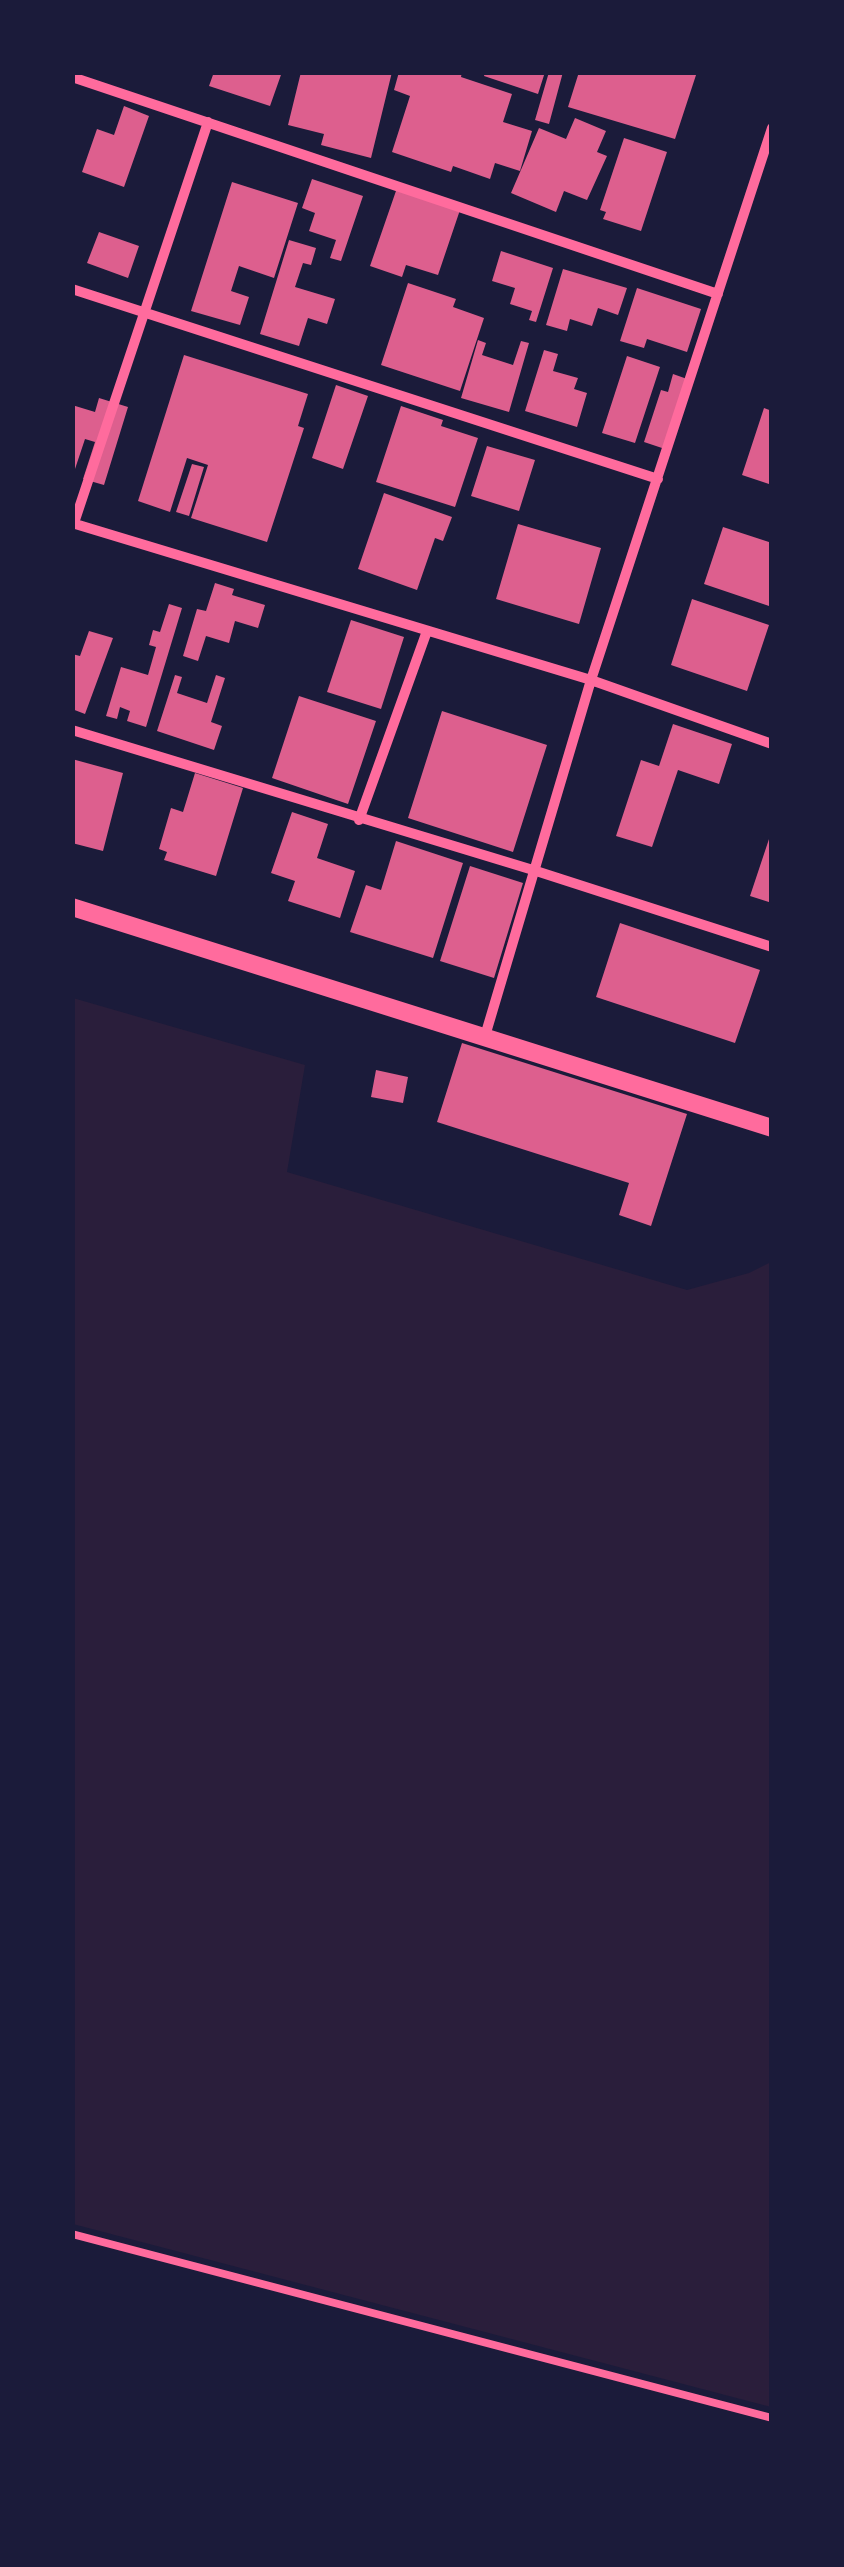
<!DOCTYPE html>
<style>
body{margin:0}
#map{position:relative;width:844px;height:2567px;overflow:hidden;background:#1b1b3a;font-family:"Varela Round",sans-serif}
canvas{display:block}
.frame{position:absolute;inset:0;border:75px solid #1b1b3a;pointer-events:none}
</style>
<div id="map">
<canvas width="844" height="2567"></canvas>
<div class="frame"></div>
</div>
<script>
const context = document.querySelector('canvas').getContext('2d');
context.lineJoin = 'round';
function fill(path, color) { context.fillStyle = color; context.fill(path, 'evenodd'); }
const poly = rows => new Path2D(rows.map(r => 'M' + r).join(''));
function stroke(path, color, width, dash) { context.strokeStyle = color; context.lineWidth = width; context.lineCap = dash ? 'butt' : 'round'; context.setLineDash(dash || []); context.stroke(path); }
const green = poly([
 [73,998,305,1065,287,1172,687,1290,749,1273,771,1262,771,2407,73,2224]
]);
const building = poly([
 [214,72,282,72,270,106,209,86],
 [301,72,392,72,371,158,321,145,324,134,288,125],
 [399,72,462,72,461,77,512,94,503,122,532,131,520,171,495,163,490,179,453,166,451,172,392,152,410,96,394,90],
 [485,72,545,72,538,94,484,76],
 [549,72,563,72,549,124,535,120],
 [579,72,697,72,675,139,568,107],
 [124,106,149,116,124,187,82,172,97,129,114,135],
 [575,118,606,131,597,152,607,156,587,200,564,191,556,212,511,193,539,128,566,139],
 [624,138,667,152,641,231,603,219,606,212,600,210],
 [312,179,363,196,341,261,330,258,336,240,309,231,315,213,302,208],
 [232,182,298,203,274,278,239,266,231,291,249,297,240,325,191,311],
 [397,188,460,210,438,275,406,265,402,277,370,266],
 [99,232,139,246,128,278,87,263],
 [289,240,316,248,311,265,303,263,295,287,335,299,327,324,308,318,299,346,260,334],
 [501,251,553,268,536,322,529,320,532,311,510,304,515,288,492,281],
 [563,269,627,288,618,315,598,308,592,326,570,319,567,331,546,325],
 [408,283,456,299,453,307,484,318,460,391,381,365],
 [637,288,701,309,687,352,647,339,644,348,620,341],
 [478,340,486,343,482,355,513,365,521,341,529,343,509,412,461,398],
 [544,350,558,354,553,371,578,378,574,389,587,393,577,427,525,411],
 [184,355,308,394,298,426,304,428,267,542,191,518,208,465,187,458,170,512,138,501],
 [627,356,660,367,635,443,602,433],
 [673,374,690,380,668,450,644,442,661,390,668,392],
 [336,385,368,396,343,469,312,458],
 [99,398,128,407,104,485,83,479,95,442,85,439,72,478,72,405,95,412],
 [401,406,443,420,441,426,478,438,455,507,376,482],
 [764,408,772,411,772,485,742,475],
 [487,446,535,460,519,511,471,496],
 [192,464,204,467,189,516,176,512],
 [384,493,452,517,443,541,435,538,417,590,358,569],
 [518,524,601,548,579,624,496,599],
 [723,527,772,543,772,607,704,584],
 [215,583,234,589,232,595,265,605,258,628,235,621,229,643,206,636,198,661,183,656,197,609,206,611],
 [692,599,769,625,747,691,671,665],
 [169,604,182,608,146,727,127,721,130,711,120,707,117,719,106,716,121,667,148,675,156,647,149,645,153,630,160,632],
 [351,620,404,637,381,709,327,692],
 [89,631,113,638,85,714,72,709,72,654,80,656],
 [175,675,182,677,177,693,207,703,216,675,225,678,211,722,222,726,214,750,157,731],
 [299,696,376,721,348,804,272,778],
 [442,711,547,745,513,852,408,818],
 [673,724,732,744,719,784,678,770,652,847,616,836,641,760,659,766],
 [72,759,123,773,103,851,72,843],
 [195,773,243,788,216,876,164,860,167,852,159,849,171,808,183,812],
 [292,812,328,824,317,858,355,871,340,918,288,901,295,881,271,873],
 [771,833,772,833,772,903,750,896],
 [396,841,463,863,433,958,350,932,366,885,381,890],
 [470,866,523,883,494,978,440,961],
 [620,923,760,970,735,1043,596,997],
 [462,1043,687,1114,651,1226,619,1215,629,1183,437,1122],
 [376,1070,408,1077,403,1103,371,1097]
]);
const service = poly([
 [72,2234,772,2418]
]);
const minor = poly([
 [72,77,718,294],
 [72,289,658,479],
 [72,523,591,680,772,744],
 [74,523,208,122],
 [72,730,533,870,772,947],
 [359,820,427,631],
 [485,1036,591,680,772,128]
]);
const tertiary = poly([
 [72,907,772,1128]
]);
fill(green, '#2a1e3b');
fill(building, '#dd5f8e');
stroke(service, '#ff6b9d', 8);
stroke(minor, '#ff6b9d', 10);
stroke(tertiary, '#ff6b9d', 18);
</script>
